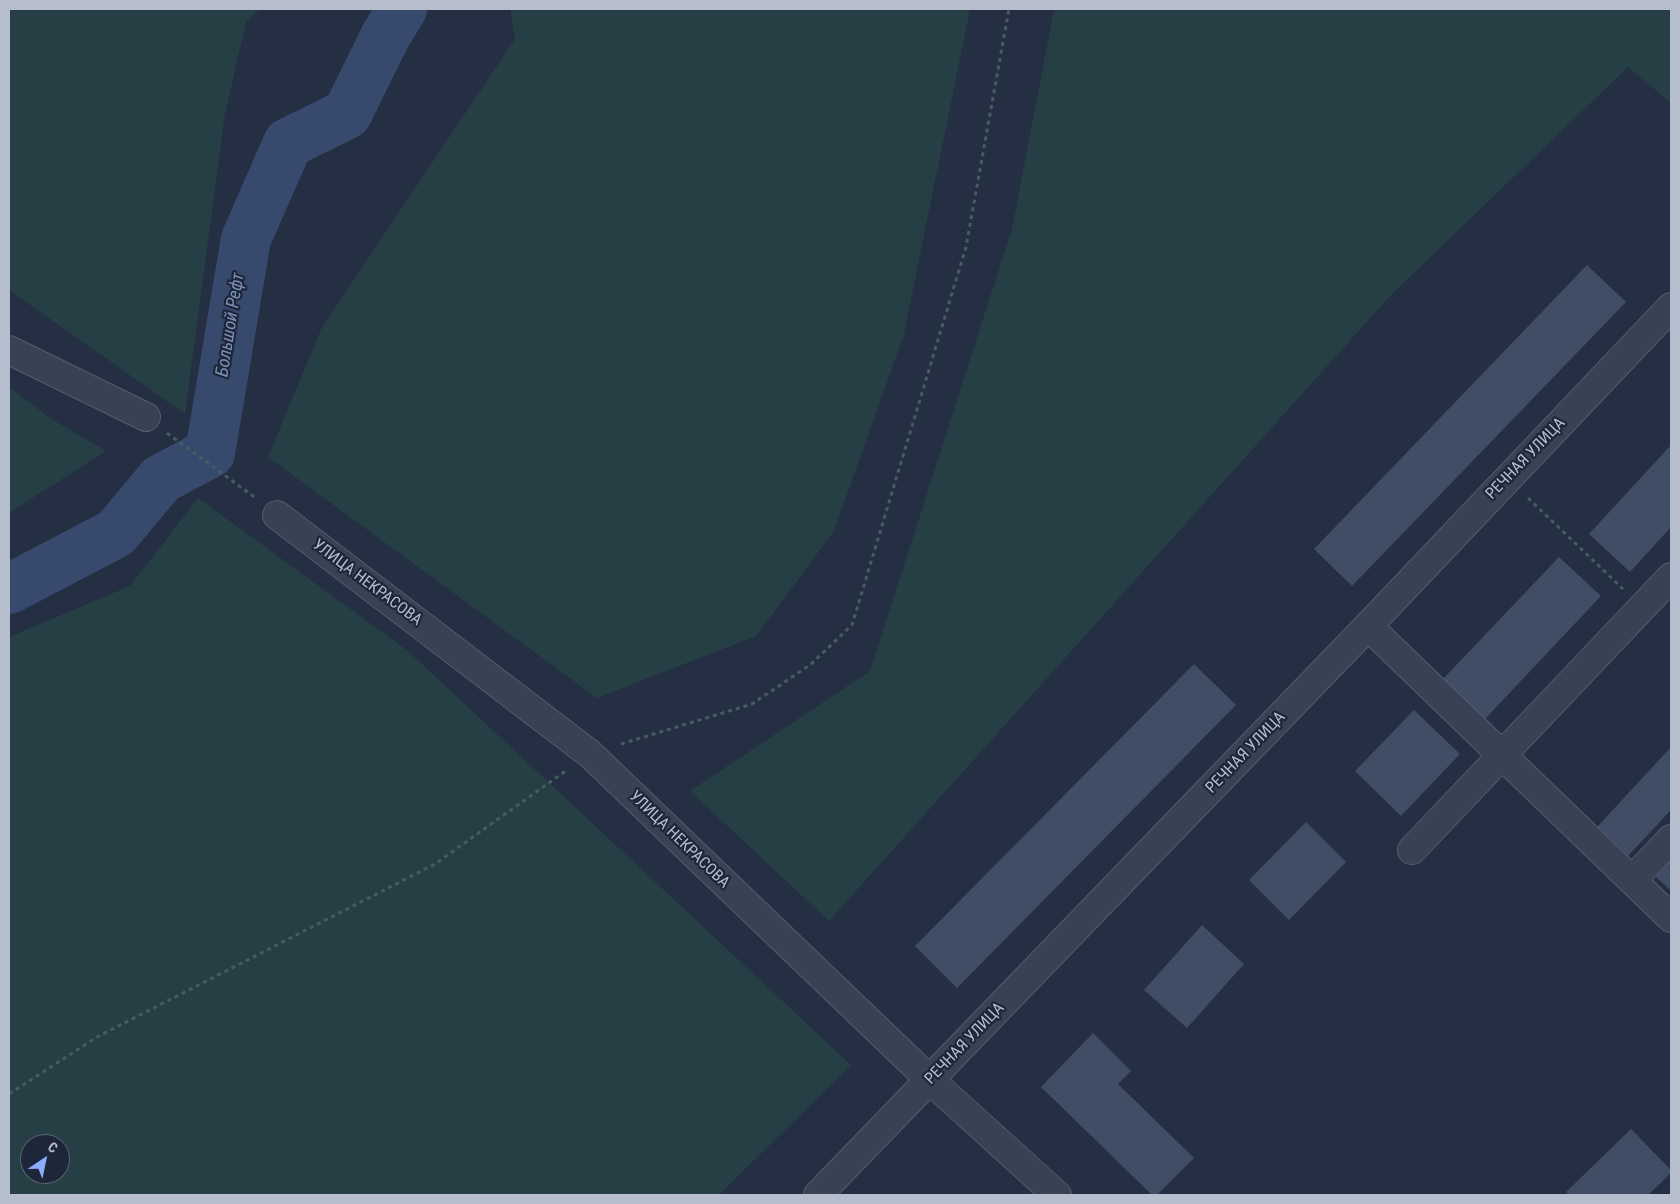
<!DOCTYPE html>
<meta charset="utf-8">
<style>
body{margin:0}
#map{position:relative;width:1680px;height:1204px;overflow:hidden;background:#242f44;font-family:"Roboto Condensed",sans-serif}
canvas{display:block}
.frame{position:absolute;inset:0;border:10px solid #b6bdcd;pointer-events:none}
.north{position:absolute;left:20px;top:1134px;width:50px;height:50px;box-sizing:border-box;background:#1e2739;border:1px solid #5b6374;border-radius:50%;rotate:34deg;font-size:14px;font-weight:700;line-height:20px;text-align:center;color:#b6bdcd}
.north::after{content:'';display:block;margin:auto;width:18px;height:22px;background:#8aadff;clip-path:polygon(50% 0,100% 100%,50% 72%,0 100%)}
</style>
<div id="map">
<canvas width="1680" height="1204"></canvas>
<div class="frame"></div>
<div class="north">С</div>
</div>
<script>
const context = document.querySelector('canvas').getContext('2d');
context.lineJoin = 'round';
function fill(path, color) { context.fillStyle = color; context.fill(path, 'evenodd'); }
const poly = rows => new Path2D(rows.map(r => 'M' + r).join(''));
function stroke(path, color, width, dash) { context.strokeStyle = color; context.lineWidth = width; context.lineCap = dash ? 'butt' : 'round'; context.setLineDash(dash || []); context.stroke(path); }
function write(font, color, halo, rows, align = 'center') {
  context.font = font + ' "Roboto Condensed",sans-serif'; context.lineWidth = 4.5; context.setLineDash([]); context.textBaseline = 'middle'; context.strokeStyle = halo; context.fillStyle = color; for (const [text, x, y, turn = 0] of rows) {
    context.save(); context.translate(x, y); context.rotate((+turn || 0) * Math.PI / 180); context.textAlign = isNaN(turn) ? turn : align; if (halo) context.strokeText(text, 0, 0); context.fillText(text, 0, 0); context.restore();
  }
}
const green = poly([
 [9,9,260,9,246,22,225,114,185,414,9,290],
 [510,9,970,9,904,334,834,531,756,636,597,698,268,457,322,327,515,39],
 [1054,9,1671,9,1671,103,1628,67,1390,296,829,921,690,791,870,671,1012,229],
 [9,387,53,420,106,451,9,513],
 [198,498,408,651,851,1065,719,1195,9,1195,9,637,130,586],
 [30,1144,60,1144,60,1174,30,1174]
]);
const river = poly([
 [9,589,116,533,161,479,210,453,246,239,288,143,347,114,386,35,402,9]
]);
const building = poly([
 [1587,265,1626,302,1352,586,1314,549],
 [1671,445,1671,527,1630,572,1589,534],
 [1559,557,1601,596,1485,719,1443,679],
 [1194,664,1236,705,957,988,915,946],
 [1414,710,1460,754,1401,816,1355,771],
 [1671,747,1671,810,1628,856,1597,827],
 [1306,822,1346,862,1289,920,1249,880],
 [1671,855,1671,891,1653,874],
 [1202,925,1244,964,1187,1028,1144,990],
 [1093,1033,1131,1071,1118,1084,1194,1158,1157,1195,1152,1195,1041,1087],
 [1631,1129,1671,1170,1671,1173,1648,1195,1569,1195,1566,1192]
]);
const path = poly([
 [167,433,257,499],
 [1528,498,1623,589],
 [621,744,752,704,810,665,852,625,966,247,1009,9],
 [9,1094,97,1037,435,864,567,770]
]);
const minor = poly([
 [9,350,146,417],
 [277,515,590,754,930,1080,1057,1195],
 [1368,626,1671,918],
 [1412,850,1671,577],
 [1632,880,1671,839],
 [818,1195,1368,626,1671,307]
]);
const streetNames = [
 ["РЕЧНАЯ УЛИЦА",1526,459,-46],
 ["УЛИЦА НЕКРАСОВА",367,583,37],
 ["РЕЧНАЯ УЛИЦА",1246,753,-46],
 ["УЛИЦА НЕКРАСОВА",679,840,44],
 ["РЕЧНАЯ УЛИЦА",965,1044,-46]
];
const waterNames = [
 ["Большой Рефт",231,325,-81]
];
fill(green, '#263f45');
stroke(river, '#37496d', 50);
fill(building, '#404d64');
stroke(minor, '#545d6e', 30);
stroke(path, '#455c61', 3, [4, 4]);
stroke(minor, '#394254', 28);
write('16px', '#b6bdcd', '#1e2739', streetNames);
write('italic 18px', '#7c8fb7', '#1e2739', waterNames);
</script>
